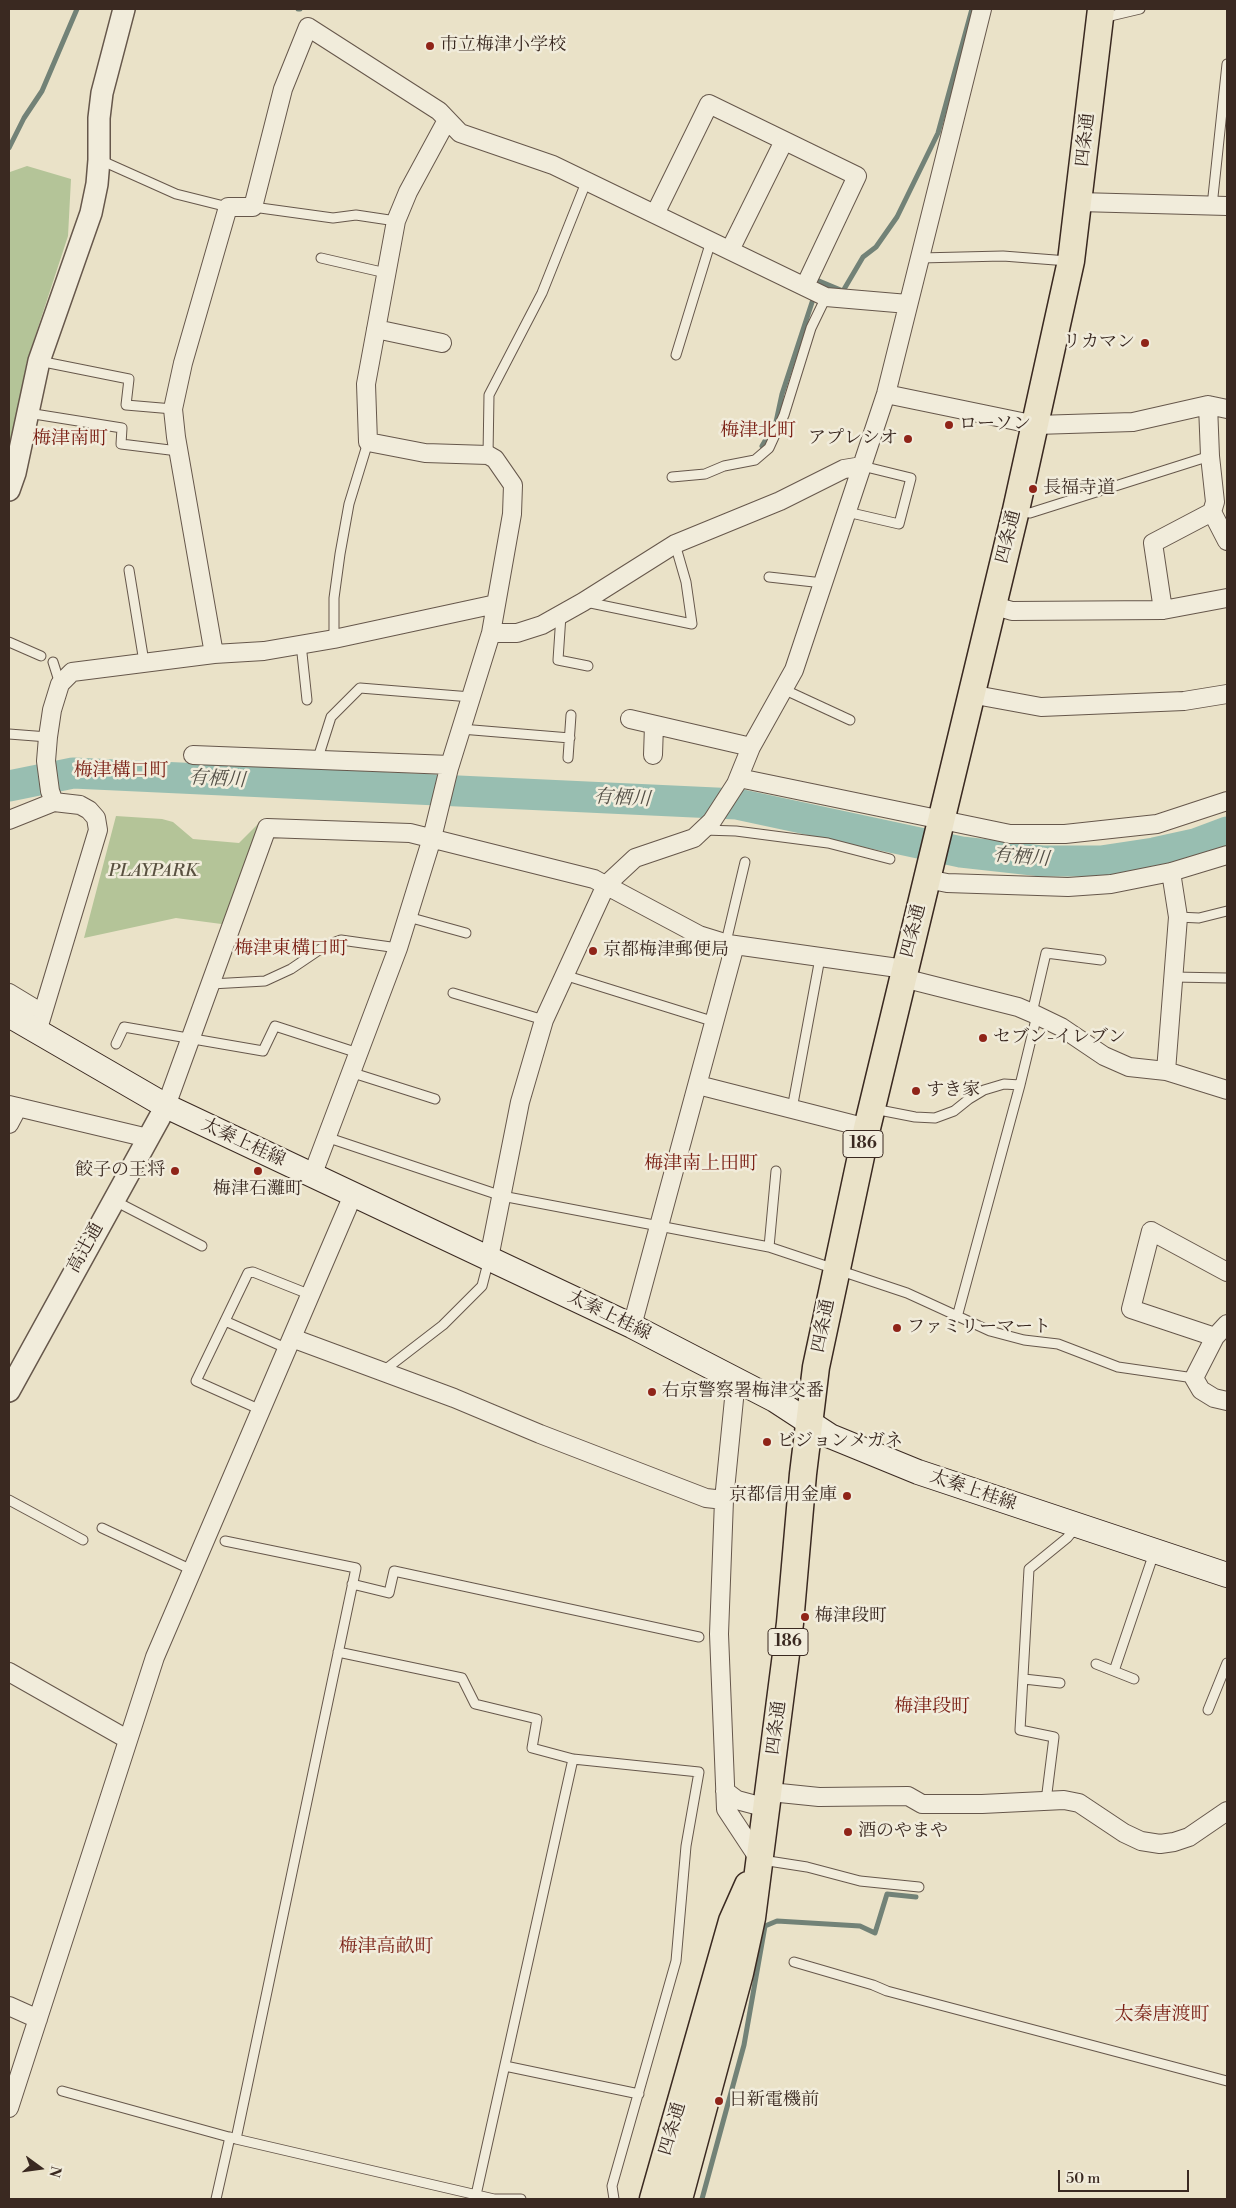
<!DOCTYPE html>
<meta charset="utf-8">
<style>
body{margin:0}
#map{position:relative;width:1236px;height:2208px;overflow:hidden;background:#eae2c8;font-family:"Libre Bodoni",serif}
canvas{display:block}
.frame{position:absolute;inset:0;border:10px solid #3a2921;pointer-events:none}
.north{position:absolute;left:15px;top:2143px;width:50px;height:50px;-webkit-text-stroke:4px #f1ecdb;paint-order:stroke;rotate:104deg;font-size:14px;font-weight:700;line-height:20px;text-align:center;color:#3a2921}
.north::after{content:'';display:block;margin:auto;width:18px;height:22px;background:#3a2921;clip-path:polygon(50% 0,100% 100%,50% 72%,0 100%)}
.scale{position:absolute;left:1058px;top:2170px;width:131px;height:22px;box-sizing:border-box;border:2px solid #3a2921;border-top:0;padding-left:6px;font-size:15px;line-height:18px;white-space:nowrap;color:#3a2921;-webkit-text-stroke:4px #f1ecdb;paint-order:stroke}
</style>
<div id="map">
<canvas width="1236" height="2208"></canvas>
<div class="frame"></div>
<div class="north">N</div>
<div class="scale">50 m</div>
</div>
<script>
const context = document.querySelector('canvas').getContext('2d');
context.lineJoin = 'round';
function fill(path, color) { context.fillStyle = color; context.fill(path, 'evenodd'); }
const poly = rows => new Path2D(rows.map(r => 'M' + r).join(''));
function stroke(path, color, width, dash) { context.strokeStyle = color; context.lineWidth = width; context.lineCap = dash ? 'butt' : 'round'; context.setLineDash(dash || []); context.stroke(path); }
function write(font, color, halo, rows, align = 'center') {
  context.font = font + ' "Libre Bodoni","Noto Serif JP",serif'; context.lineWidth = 5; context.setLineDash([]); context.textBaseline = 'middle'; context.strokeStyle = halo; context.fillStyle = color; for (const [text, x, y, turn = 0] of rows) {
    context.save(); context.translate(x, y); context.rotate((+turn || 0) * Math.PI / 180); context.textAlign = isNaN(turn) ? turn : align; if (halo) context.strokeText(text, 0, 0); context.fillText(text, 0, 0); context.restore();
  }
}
const green = poly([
 [27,166,71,179,68,236,27,361,9,457,9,174,10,172],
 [116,816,162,819,173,822,193,839,239,843,261,821,229,925,176,918,84,938]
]);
const stream = poly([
 [298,9,300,9],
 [9,148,24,118,42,91,77,9],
 [762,446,776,422,782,394,819,281,843,291,863,257,876,247,897,217,938,133,972,9],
 [702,2199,744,2045,765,1926,777,1921,860,1926,875,1933,887,1894,916,1897]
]);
const river = poly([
 [9,786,73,773,737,804,961,852,1042,861,1101,861,1154,853,1195,844,1227,832]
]);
const service = poly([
 [1102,18,1140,9],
 [100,160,176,194,228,207],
 [1212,206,1227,64],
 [253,207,333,218,356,215,396,221],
 [321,258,386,273],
 [920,258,1003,256,1068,261],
 [676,355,711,241],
 [39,361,129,379,126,405,173,409],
 [28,413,122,428,121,444,178,451],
 [488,455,489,395,542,293,587,180],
 [672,477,705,474,724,466,755,460,769,448,784,415,811,328,826,297],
 [1019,511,1030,513,1210,456],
 [847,512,899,524,911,478,862,466],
 [129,570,144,662],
 [769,577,823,583],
 [586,602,692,624,686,582,675,544],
 [561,615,558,660,588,666],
 [334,639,334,598,340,554,349,504,368,442],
 [9,642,41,656],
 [301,644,307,700],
 [53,662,60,684],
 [783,689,850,720],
 [461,729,570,738],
 [9,734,48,737],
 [568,758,571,715],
 [317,761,331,717,360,688,471,697],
 [703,830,736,831,828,843,890,859],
 [408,917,466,933],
 [1178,917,1199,918,1227,911],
 [726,942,745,862],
 [564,975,715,1022],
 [1173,977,1227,978],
 [211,984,265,981,291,969,325,946,341,940,398,948],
 [453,993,544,1020],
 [1032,1013,1046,953,1101,960],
 [116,1044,124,1027,263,1051,275,1026,358,1053],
 [350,1072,435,1099],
 [792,1109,820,958],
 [874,1109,915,1117,935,1118,954,1111,969,1099,984,1090,1004,1084,1020,1085],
 [326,1137,502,1196,769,1247,907,1293,990,1331,1024,1340,1058,1344,1118,1367,1194,1378],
 [113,1200,202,1246],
 [769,1247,776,1171],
 [957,1317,1020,1085,1037,1015],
 [225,1321,288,1349],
 [382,1372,443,1325,482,1286,489,1259],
 [261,1410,196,1381,248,1273,253,1272,311,1295],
 [9,1500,83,1540],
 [102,1528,192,1570],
 [225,1541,356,1568,236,2139],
 [352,1584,389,1593,394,1571,699,1637],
 [338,1652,462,1678,475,1704,537,1719,532,1748,573,1759,699,1772,686,1846,676,1961,612,2186,614,2199],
 [1096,1664,1134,1679],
 [1114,1671,1154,1553],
 [1024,1679,1060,1683],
 [1208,1710,1227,1663],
 [1046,1801,1054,1737,1020,1730,1029,1569,1067,1538,1077,1526],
 [762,1860,807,1867,860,1881,919,1887],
 [794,1962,873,1985,887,1991,1227,2081],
 [505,2066,639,2094],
 [62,2091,236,2139,494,2199,521,2199],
 [476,2195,573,1759],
 [216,2199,230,2137]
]);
const minor = poly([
 [1079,202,1227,206],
 [655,214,709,104,857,176,805,286],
 [730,250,784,141],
 [376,329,442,343],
 [886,394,1036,425,1133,422,1208,405,1227,409],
 [1208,405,1210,456,1215,502,1212,512,1227,541],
 [496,604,334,639,264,651,214,654,176,437,173,409,183,363,228,207,253,207,283,89,308,27,439,111,460,133,553,165,826,297,908,304],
 [992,605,1012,611,1163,610,1227,598],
 [1163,610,1153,543,1212,512],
 [491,633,517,633,542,625,583,602,675,544,780,501,844,469,862,466],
 [970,694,1041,707,1184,701,1227,694],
 [630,719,751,747],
 [193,755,450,765],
 [653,755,654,725],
 [739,778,1010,834,1065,834,1157,824,1227,801],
 [9,820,54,802],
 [927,879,947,883,1068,887,1111,884,1171,872,1227,855],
 [903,978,1018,1007,1032,1013,1061,1027,1104,1056,1129,1067,1166,1071,1227,1090],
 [9,993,42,1013],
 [37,1032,98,830,96,818,89,810,80,805,54,802,50,791,46,761,48,737,52,710,60,684,72,672,214,654],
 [1166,1071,1178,917,1171,872],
 [698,1085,867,1128],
 [9,1105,148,1138],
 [166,1106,267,828,410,833,594,879,699,935,728,944,905,969],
 [9,1124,18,1107],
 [312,1176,398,948,432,838,449,768,491,633,512,514,513,485,495,459,488,455,425,453,368,442,366,384,396,221,408,192,447,120],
 [489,1258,520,1102,544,1020,606,885,635,858,694,838,712,821,736,784,751,747,794,670,886,394,982,9],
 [1227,1324,1215,1337,1194,1378,1201,1390,1214,1398,1227,1401],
 [632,1326,735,945],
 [1215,1337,1131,1309,1151,1231,1227,1272],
 [292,1338,454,1398,540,1434,706,1498,724,1500,719,1634,726,1809,759,1859],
 [724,1500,736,1379],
 [9,1672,127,1739],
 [725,1791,737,1800,767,1808],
 [770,1792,819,1797,908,1796,922,1804,982,1804,1064,1800,1079,1803,1124,1833,1141,1841,1160,1844,1174,1842,1189,1837,1227,1811],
 [9,2006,38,2019],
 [9,2108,155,1657,353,1195]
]);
const tertiary = poly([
 [9,490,15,473,39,361,91,213,97,184,99,160,99,118,102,93,124,9],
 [9,1391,166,1106]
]);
const secondary = poly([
 [9,1015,166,1106,632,1326,775,1400,830,1436,918,1472,1227,1575]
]);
const primary = poly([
 [653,2199,732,1921,748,1885],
 [679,2199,740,1973,752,1918,790,1623,803,1474,816,1367,867,1128,1016,510,1071,261,1101,9]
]);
const markers = [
 [430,46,5,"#8f2418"],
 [1145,343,5,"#8f2418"],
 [949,425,5,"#8f2418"],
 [908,439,5,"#8f2418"],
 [1033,489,5,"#8f2418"],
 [593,951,5,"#8f2418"],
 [983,1038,5,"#8f2418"],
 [916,1091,5,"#8f2418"],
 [175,1171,5,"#8f2418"],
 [258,1171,5,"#8f2418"],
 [897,1328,5,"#8f2418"],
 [652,1392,5,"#8f2418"],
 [767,1442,5,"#8f2418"],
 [847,1496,5,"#8f2418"],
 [805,1617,5,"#8f2418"],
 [848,1832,5,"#8f2418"],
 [719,2101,5,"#8f2418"]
];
const shields = [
 [863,1144,40],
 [788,1642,40]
];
const shieldNames = [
 ["186",863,1144],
 ["186",788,1642]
];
const poiNames = [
 ["市立梅津小学校",440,46],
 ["リカマン",1135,343,"right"],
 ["ローソン",959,425],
 ["アプレシオ",898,439,"right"],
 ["長福寺道",1043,489],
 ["京都梅津郵便局",603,951],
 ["セブン-イレブン",993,1038],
 ["すき家",926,1091],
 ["餃子の王将",165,1171,"right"],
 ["梅津石灘町",258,1190,"center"],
 ["ファミリーマート",907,1328],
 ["右京警察署梅津交番",662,1392],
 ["ビジョンメガネ",777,1442],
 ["京都信用金庫",837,1496,"right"],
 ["梅津段町",815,1617],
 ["酒のやまや",858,1832],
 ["日新電機前",729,2101]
];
const streetNames = [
 ["四条通",1086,140,-84],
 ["四条通",1009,537,-76],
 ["四条通",914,931,-76],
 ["太秦上桂線",243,1143,25],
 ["高辻通",86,1248,-61],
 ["太秦上桂線",609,1316,26],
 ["四条通",824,1326,-79],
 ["太秦上桂線",973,1491,19],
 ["四条通",777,1728,-83],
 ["四条通",673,2129,-74]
];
const parkNames = [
 ["PLAYPARK",153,872]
];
const neighbourhoodNames = [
 ["梅津北町",758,431],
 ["梅津南町",70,439],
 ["梅津構口町",121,771],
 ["梅津東構口町",291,949],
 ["梅津南上田町",701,1164],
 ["梅津段町",932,1707],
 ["梅津高畝町",386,1947],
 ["太秦唐渡町",1162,2015]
];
const waterNames = [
 ["有栖川",217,780,3],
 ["有栖川",622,799,3],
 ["有栖川",1021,858,5]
];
fill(green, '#b4c498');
stroke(stream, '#728277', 5);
stroke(river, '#98beb1', 31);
stroke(service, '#66574b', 11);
stroke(minor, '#66574b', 20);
stroke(tertiary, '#66574b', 24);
stroke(secondary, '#3a2921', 26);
stroke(primary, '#3a2921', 29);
stroke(service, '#f1ecdb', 9);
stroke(minor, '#f1ecdb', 18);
stroke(tertiary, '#f1ecdb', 21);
stroke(secondary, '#f1ecdb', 24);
stroke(primary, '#eae2c8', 26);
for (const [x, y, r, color] of markers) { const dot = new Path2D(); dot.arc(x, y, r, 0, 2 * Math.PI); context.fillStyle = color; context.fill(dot); stroke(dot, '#f1ecdb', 2); }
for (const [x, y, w] of shields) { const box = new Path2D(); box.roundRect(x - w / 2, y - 13.5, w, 27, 4); context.fillStyle = '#f1ecdb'; context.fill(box); stroke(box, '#3a2921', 1); }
write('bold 16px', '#3a2921', null, shieldNames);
write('18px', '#3a2921', '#f1ecdb', poiNames, 'left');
write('18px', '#3a2921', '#f1ecdb', streetNames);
write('italic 18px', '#58503f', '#f1ecdb', parkNames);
write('19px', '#7a1f14', '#f1ecdb', neighbourhoodNames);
write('italic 19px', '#524e45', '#f1ecdb', waterNames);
</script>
